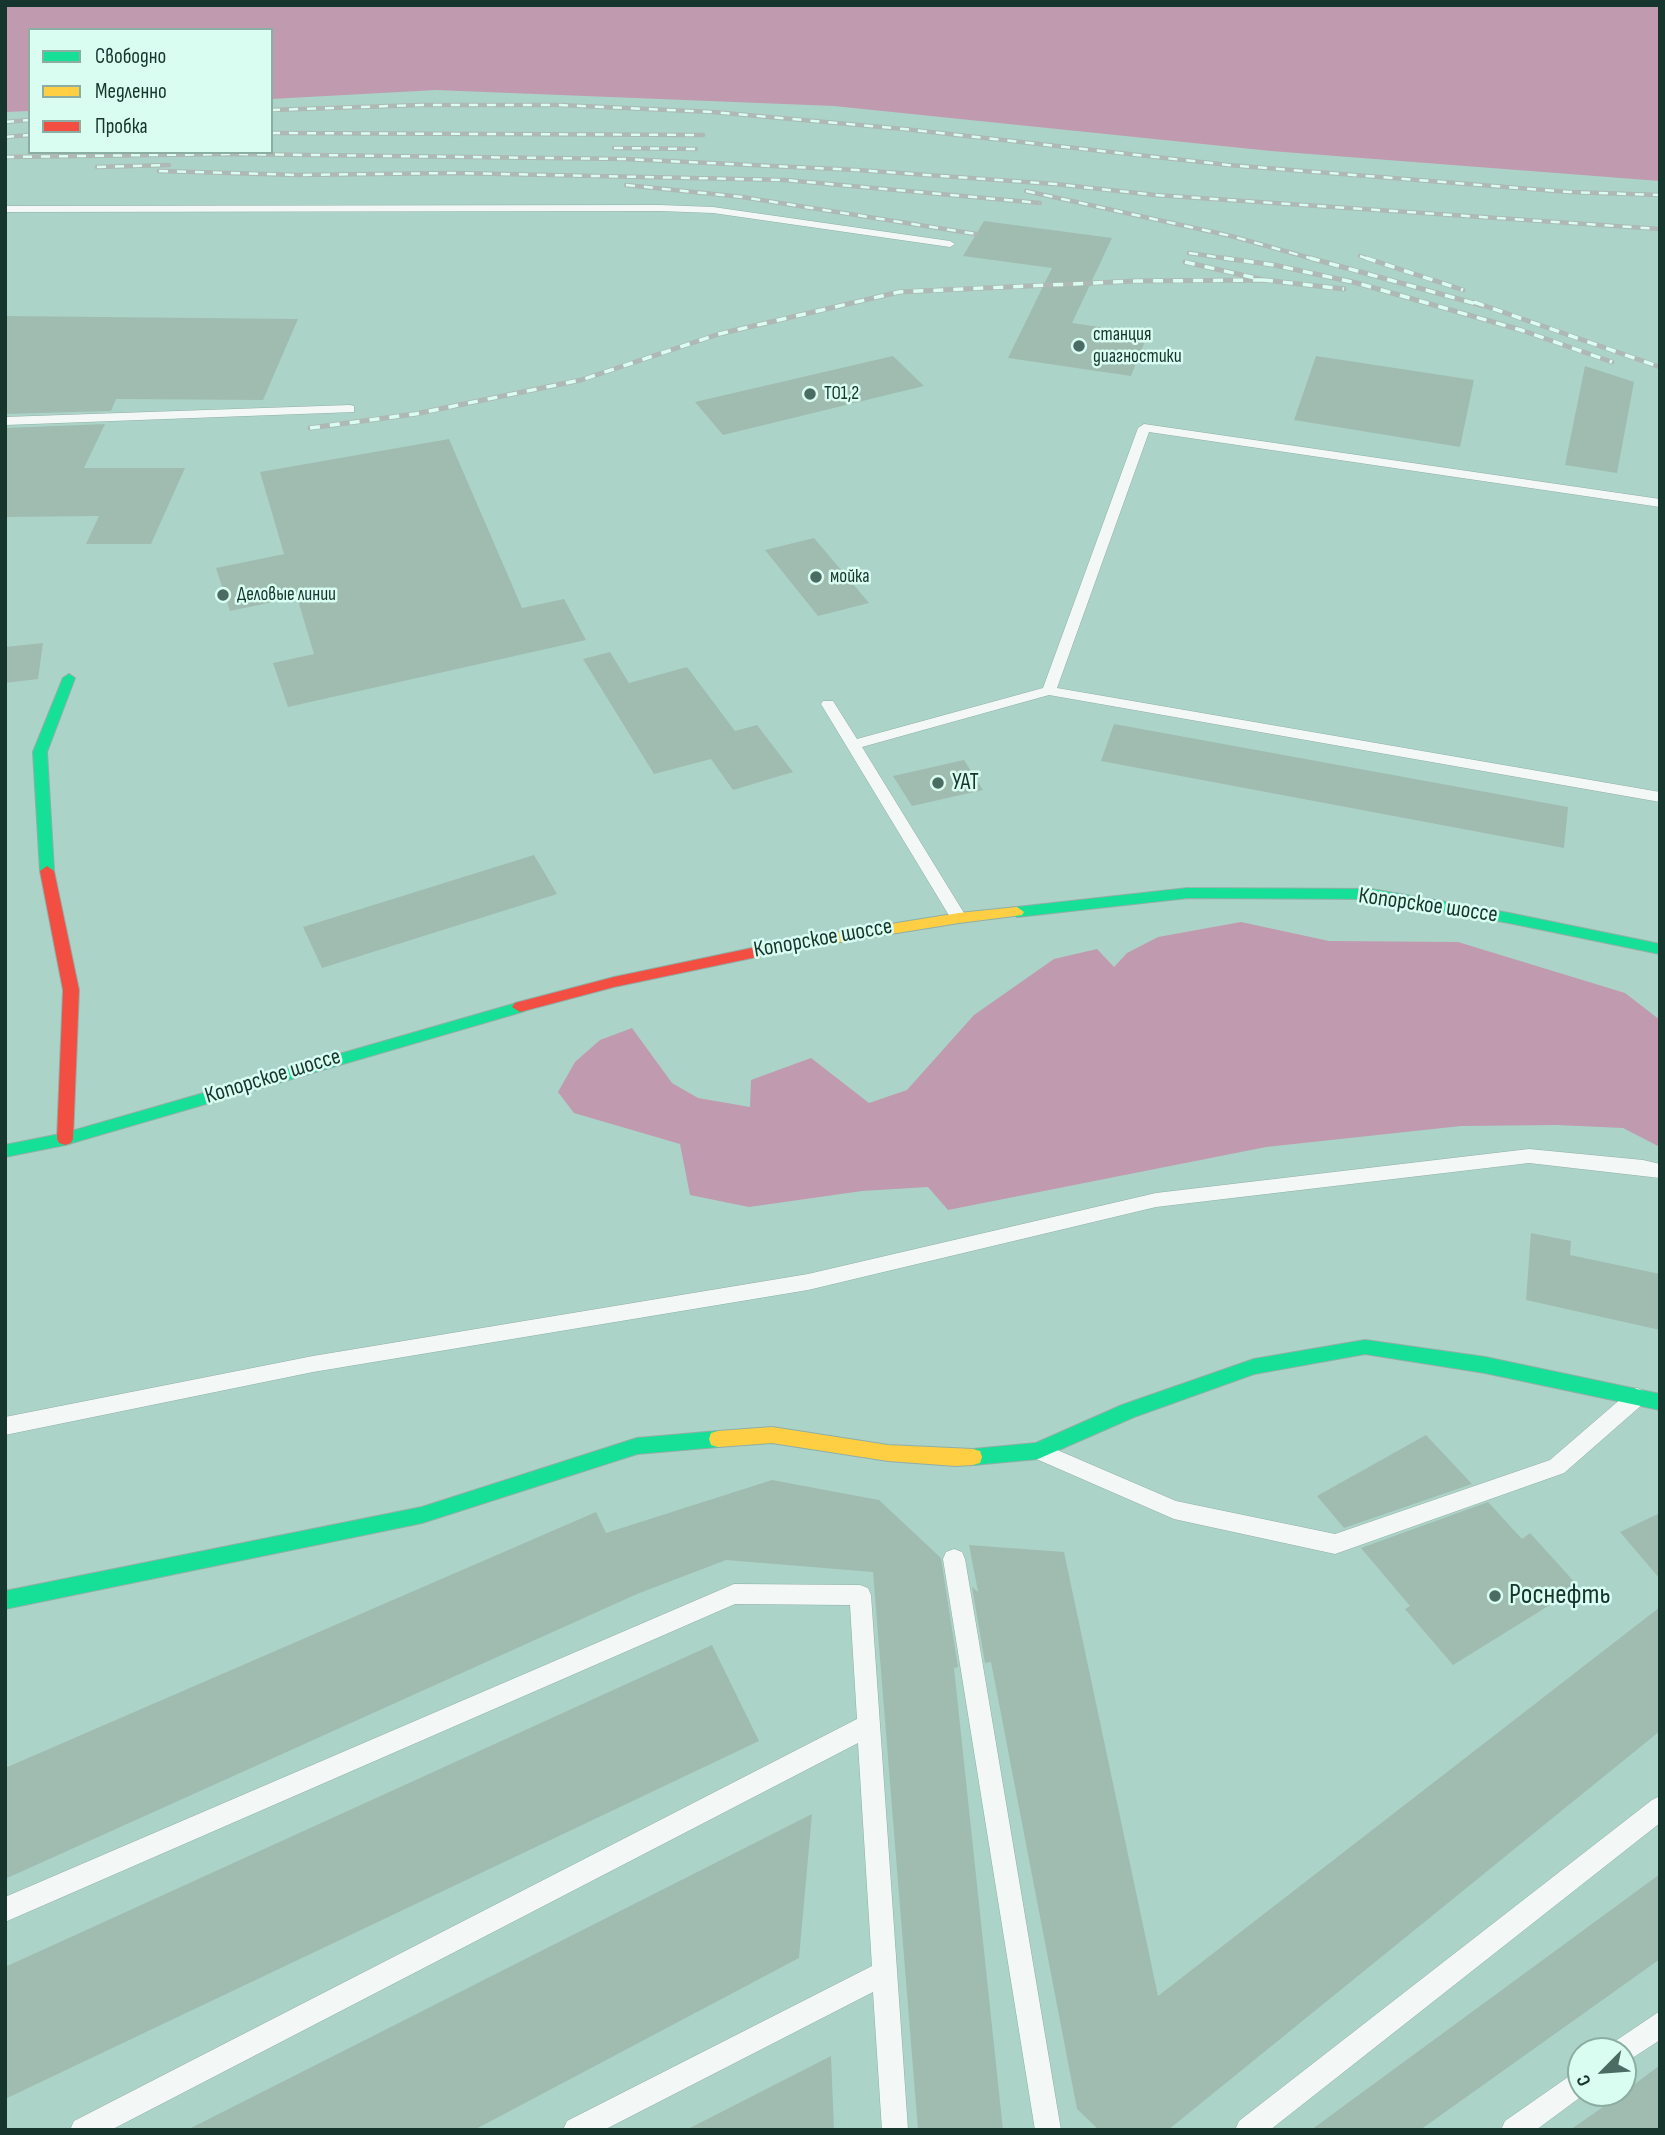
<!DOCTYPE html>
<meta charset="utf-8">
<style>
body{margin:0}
#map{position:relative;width:1665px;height:2135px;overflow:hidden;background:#acd3c8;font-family:"Sofia Sans Condensed",sans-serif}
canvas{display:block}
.frame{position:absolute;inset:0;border:7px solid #16352c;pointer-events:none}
.legend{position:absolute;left:28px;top:28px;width:245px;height:126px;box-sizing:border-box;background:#d9fdf1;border:2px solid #8bada2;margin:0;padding:9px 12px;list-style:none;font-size:21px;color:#16352c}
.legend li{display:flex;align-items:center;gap:14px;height:35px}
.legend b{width:35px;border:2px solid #8bada2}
.north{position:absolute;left:1567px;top:2037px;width:70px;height:70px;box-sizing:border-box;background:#d9fdf1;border:2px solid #8bada2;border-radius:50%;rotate:245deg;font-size:19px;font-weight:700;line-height:28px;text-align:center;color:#16352c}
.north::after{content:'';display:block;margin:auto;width:24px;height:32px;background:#4a6c63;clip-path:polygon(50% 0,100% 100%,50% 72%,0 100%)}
</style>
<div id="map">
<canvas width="1665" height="2135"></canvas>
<div class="frame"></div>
<ul class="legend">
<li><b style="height:9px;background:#16e098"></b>Свободно</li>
<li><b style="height:9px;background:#ffcf43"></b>Медленно</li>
<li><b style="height:9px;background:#f24e42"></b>Пробка</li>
</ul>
<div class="north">С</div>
</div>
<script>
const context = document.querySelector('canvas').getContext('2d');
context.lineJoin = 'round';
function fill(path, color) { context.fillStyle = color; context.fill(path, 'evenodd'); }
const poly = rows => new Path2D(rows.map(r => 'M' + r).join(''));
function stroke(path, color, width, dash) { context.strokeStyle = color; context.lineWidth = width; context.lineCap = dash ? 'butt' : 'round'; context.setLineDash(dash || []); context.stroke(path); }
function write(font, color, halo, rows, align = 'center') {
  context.font = font + ' "Sofia Sans Condensed",sans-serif'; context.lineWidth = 5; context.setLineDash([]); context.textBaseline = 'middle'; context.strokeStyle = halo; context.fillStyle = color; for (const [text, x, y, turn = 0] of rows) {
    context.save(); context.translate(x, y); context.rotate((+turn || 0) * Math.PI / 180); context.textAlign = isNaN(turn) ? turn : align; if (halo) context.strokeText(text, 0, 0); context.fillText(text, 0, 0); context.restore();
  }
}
const forest = poly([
 [5,5,1660,5,1660,181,1271,151,834,106,436,90,271,99,271,30,30,30,30,111,5,112],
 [1241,922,1329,941,1458,942,1625,993,1660,1020,1660,1147,1623,1128,1557,1125,1461,1126,1266,1147,948,1210,928,1187,862,1191,749,1207,690,1195,680,1144,574,1113,558,1092,575,1062,600,1040,632,1028,672,1083,698,1098,750,1107,751,1080,811,1058,869,1103,907,1090,974,1015,1054,959,1097,949,1114,967,1127,953,1158,937]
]);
const building = poly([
 [984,221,1112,238,1072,323,1148,334,1131,376,1008,358,1052,268,963,256],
 [5,316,298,319,263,400,116,399,111,411,5,414],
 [893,356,924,386,723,435,695,402],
 [1316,356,1474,380,1460,447,1294,420],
 [1585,366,1634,382,1617,473,1565,465],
 [105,424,84,468,185,468,151,544,86,544,99,516,5,517,5,428],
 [449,439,522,608,564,599,586,640,288,707,273,663,314,654,297,597,230,611,216,568,284,554,260,472],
 [814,538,869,603,818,616,765,550],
 [43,643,38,679,5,683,5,647],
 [610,652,629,683,687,667,735,731,757,725,793,772,733,790,711,759,654,774,583,659],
 [1114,724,1568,807,1564,848,1101,761],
 [964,760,983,790,912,806,893,776],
 [534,855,557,894,322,968,303,927],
 [1531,1233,1571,1241,1570,1255,1660,1274,1660,1330,1526,1300],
 [1426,1435,1472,1484,1344,1528,1317,1496],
 [772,1480,879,1500,941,1558,958,1667,954,1668,1003,2130,918,2130,873,1572,726,1560,637,1594,5,1879,5,1768,596,1512,606,1533],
 [1488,1502,1522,1539,1530,1533,1579,1587,1453,1665,1405,1609,1410,1606,1361,1548],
 [1660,1513,1660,1579,1620,1532],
 [969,1545,1064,1552,1158,1996,1660,1607,1660,1731,1168,2130,1099,2130,1077,2109,991,1662,985,1663,972,1587,978,1592],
 [712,1645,759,1741,5,2099,5,1967],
 [812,1814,799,1958,474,2130,187,2130],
 [1660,1874,1660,1959,1420,2130,1311,2130],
 [831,2056,834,2130,686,2130],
 [1660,2065,1660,2130,1570,2130,1623,2093]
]);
const lane = poly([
 [660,205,713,207,950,241,955,244,950,247,713,213,660,211,5,212,5,206,660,205],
 [350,405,354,406,354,412,5,425,5,417,350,405],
 [1144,424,1660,499,1660,507,1149,432,1057,688,1660,792,1660,802,1049,695,862,747,967,918,965,922,953,922,821,704,823,701,833,701,857,739,1043,688,1138,428,1144,424],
 [1529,1149,1643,1160,1660,1164,1660,1178,1529,1163,1156,1207,808,1290,313,1372,5,1435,5,1417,313,1356,808,1274,1156,1193,1529,1149],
 [1637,1388,1644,1391,1647,1397,1644,1403,1564,1473,1335,1554,1174,1519,1034,1458,1031,1452,1034,1446,1041,1443,1176,1501,1335,1534,1550,1460,1630,1391,1637,1388],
 [954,1549,962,1552,965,1559,1061,2130,1035,2130,943,1559,946,1552,954,1549],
 [734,1584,860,1585,868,1588,871,1595,908,2130,882,2130,873,1992,604,2130,563,2130,567,2121,872,1966,858,1743,111,2130,70,2130,74,2121,857,1719,850,1605,735,1604,5,1922,5,1897,734,1584],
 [1660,1796,1660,1823,1270,2130,1235,2130,1239,2121,1652,1800,1660,1796],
 [1660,2011,1660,2040,1623,2064,1623,2051,1610,2051,1614,2042,1660,2011],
 [1581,2068,1581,2093,1586,2093,1536,2130,1501,2130,1505,2121,1581,2068]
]);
const fast = poly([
 [69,674,75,678,47,752,54,871,47,876,40,871,33,752,63,678,69,674],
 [1188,888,1371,889,1509,913,1660,944,1660,954,1509,923,1371,899,1188,898,1017,917,1010,912,1017,907,1188,888],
 [520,1002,525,1003,528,1007,525,1011,65,1145,5,1157,5,1145,65,1133,520,1002],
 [1365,1340,1485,1357,1660,1394,1660,1410,1485,1373,1365,1354,1254,1374,1134,1417,1038,1459,973,1465,966,1463,964,1457,966,1451,973,1449,1036,1443,1122,1405,1254,1359,1365,1340],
 [718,1431,725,1433,727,1439,725,1445,718,1447,637,1454,422,1523,5,1609,5,1591,422,1507,637,1438,718,1431]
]);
const slow = poly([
 [1017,907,1024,912,1022,915,959,923,785,951,778,946,785,941,959,913,1017,907],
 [772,1427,888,1445,973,1449,980,1451,982,1457,980,1463,973,1465,956,1466,888,1461,772,1443,718,1447,711,1445,709,1439,711,1433,718,1431,772,1427]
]);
const jam = poly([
 [47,866,54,871,79,990,73,1139,71,1143,65,1145,59,1143,57,1139,63,990,40,871,47,866],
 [785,941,792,946,790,950,614,987,520,1012,512,1007,515,1003,614,977,785,941]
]);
const railFar1 = poly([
 [271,110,421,105,559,105,713,112,904,129,1228,165,1569,192,1660,195],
 [5,122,30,120],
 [271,133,703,135],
 [5,137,30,135],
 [614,148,696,149],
 [5,157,233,154,624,159,857,170,1055,184,1155,195,1660,229],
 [97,167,169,165],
 [159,171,298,175,454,173,785,180,1040,203],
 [626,185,742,197,976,234],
 [1026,191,1231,236,1317,260],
 [1189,253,1237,260],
 [1360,256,1371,260]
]);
const rail = poly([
 [1224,258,1274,265,1357,283,1521,330,1612,362],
 [1310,258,1484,306],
 [1366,258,1463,290],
 [1185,262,1264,280,1344,289],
 [1474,302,1660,367],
 [310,428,415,414,581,380,719,334,899,292,1136,281,1264,280]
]);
const markers = [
 [1079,346,7,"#4a6c63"],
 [810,394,7,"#4a6c63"],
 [816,577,7,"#4a6c63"],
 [223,595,7,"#4a6c63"],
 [938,783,7,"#4a6c63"],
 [1495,1596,7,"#4a6c63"]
];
const farPoinames = [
 ["станция",1093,335],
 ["диагностики",1093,357],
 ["ТО1,2",824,394],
 ["мойка",830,577],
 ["Деловые линии",237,595]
];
const poiNames = [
 ["УАТ",952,783]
];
const streetNames = [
 ["Копорское шоссе",1428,906,8],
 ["Копорское шоссе",823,939,-10],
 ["Копорское шоссе",273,1077,-17]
];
const nearPoinames = [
 ["Роснефть",1509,1596]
];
fill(forest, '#c09aae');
fill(building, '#a0bcb1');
stroke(lane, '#8fafa6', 1);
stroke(fast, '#8fafa6', 2);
stroke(slow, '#8fafa6', 2);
stroke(jam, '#8fafa6', 2);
fill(lane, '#f3f8f7');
fill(fast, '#16e098');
fill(slow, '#ffcf43');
fill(jam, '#f24e42');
stroke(railFar1, '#aeb8b4', 4.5);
stroke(rail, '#aeb8b4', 5);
stroke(railFar1, '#d9fdf1', 2.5, [9]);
stroke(rail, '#d9fdf1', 3.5, [10]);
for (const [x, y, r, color] of markers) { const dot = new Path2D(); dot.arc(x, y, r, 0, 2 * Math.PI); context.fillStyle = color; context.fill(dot); stroke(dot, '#d9fdf1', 2.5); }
write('19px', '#16352c', '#d9fdf1', farPoinames, 'left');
write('23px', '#16352c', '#d9fdf1', poiNames, 'left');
write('23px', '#16352c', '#d9fdf1', streetNames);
write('28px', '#16352c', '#d9fdf1', nearPoinames, 'left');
</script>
